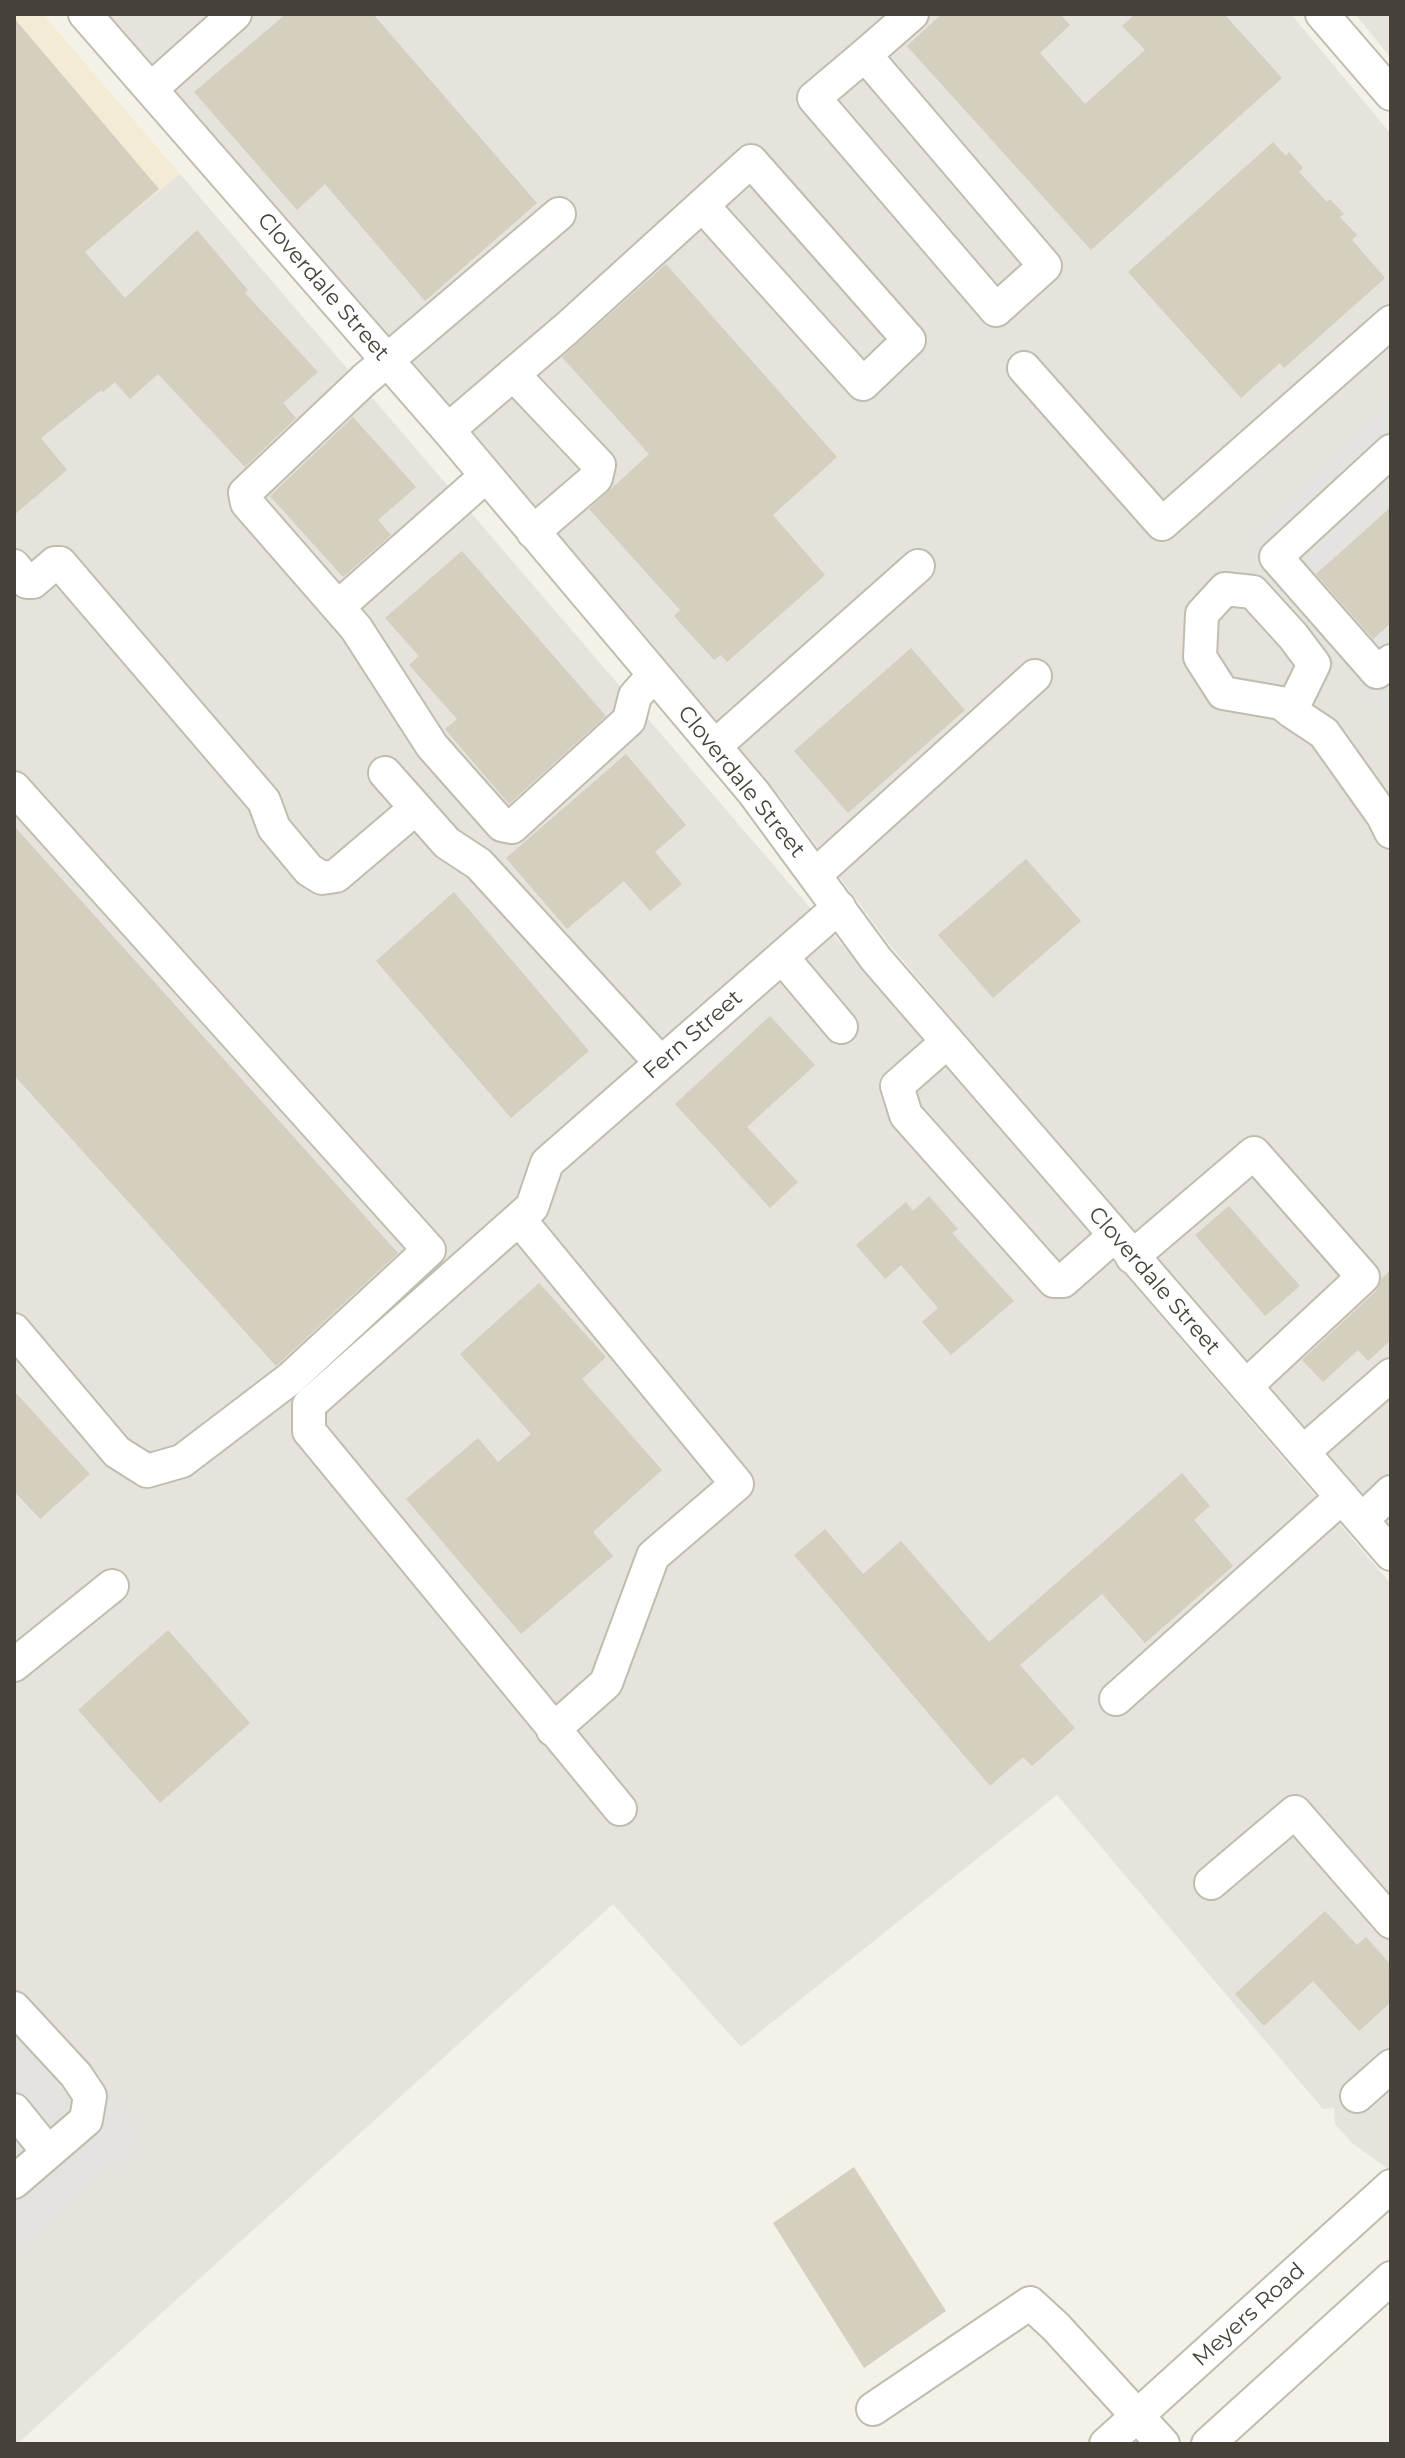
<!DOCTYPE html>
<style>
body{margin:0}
#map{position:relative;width:1405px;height:2458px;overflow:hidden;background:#f3f1e8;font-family:Montserrat,sans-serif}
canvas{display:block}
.frame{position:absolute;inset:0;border:16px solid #464237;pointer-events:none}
</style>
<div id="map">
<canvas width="1405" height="2458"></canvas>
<div class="frame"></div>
</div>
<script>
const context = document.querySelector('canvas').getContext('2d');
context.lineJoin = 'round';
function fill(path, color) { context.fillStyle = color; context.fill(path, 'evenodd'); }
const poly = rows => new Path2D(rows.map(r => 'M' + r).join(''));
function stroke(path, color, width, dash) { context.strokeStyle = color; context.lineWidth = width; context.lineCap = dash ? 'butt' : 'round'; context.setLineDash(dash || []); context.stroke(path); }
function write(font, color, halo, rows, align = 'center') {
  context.font = font + ' Montserrat,sans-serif'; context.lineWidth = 7; context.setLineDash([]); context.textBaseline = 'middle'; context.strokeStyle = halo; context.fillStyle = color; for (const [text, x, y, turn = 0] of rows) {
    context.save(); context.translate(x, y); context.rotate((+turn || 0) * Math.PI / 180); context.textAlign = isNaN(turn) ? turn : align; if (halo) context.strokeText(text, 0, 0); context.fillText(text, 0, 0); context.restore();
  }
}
const commercial = poly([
 [14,14,43,14,180,174,87,255,14,168]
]);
const industrial = poly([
 [105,14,1291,14,1391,134,1391,1530,1020,1101,889,944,781,798],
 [1355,14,1391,14,1391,58],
 [14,168,85,251,180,174,1391,1584,1391,2166,1388,2169,1352,2143,1335,2124,1334,2108,1323,2109,1057,1795,741,2047,613,1904,17,2444,14,2444]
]);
const parking = poly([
 [1391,398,1391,507,1314,576,1371,641,1391,623,1391,708,1385,713,1256,565,1266,550,1253,534],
 [14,1995,145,2136,14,2255,15,2156]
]);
const building = poly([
 [286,14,373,14,537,203,425,301,325,184,297,210,194,92],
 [942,14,1060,14,1070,25,1040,53,1085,104,1145,50,1122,26,1135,14,1224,14,1282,78,1091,250,907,46],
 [14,18,159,189,85,252,125,298,197,230,248,290,245,293,318,372,283,403,296,418,245,467,158,374,130,399,115,382,103,392,101,390,41,438,67,470,14,515],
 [1273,142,1286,156,1289,152,1303,168,1299,172,1327,202,1330,199,1344,214,1340,217,1357,235,1352,240,1385,278,1284,368,1280,363,1241,398,1128,272],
 [666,264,837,457,773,515,825,575,727,662,721,655,714,660,674,616,680,610,589,509,649,454,562,357],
 [353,417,416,487,378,520,391,535,343,577,270,496],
 [1391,507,1391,623,1373,639,1316,574],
 [462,551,606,716,509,804,445,729,457,719,409,665,419,656,385,618],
 [911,648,965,710,848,813,794,751],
 [626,754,686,825,655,852,682,884,650,911,624,881,567,929,506,858],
 [14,826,398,1253,276,1366,14,1075],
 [1026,859,1081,921,993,998,938,935],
 [454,892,589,1051,511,1118,376,961],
 [770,1016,815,1065,747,1127,798,1182,770,1208,675,1104],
 [929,1196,958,1229,952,1233,1014,1301,951,1355,922,1322,938,1308,901,1265,885,1279,856,1245,906,1202,913,1211],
 [1229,1206,1300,1286,1265,1316,1195,1235],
 [1391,1270,1391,1340,1368,1361,1358,1350,1323,1382,1302,1360,1376,1291,1381,1279],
 [539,1283,606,1357,582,1379,662,1470,593,1532,613,1556,521,1634,406,1499,478,1438,498,1462,531,1434,460,1354],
 [14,1391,90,1474,40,1519,14,1491],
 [1182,1473,1210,1506,1194,1520,1233,1566,1145,1643,1102,1594,1020,1665,1075,1728,1032,1766,1023,1757,990,1786,794,1555,825,1529,863,1574,901,1541,989,1642],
 [168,1630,250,1723,160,1803,78,1710],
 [1325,1911,1357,1945,1366,1937,1391,1965,1391,2002,1359,2031,1313,1981,1264,2026,1235,1994],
 [854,2167,946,2311,864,2368,773,2223]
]);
const minor = poly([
 [85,14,448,430,754,793,876,959,1391,1554],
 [1322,14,1391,94],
 [865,55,1045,266,996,310,814,98,865,55,912,14],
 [151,89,235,14],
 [559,214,364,380,245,493,247,503,356,628,432,746,502,825,512,827,629,720,635,696,654,675],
 [1024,368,1162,524,1391,322],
 [513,374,599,465,596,478,533,532],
 [448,430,566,329,751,161,909,340,863,384,703,206],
 [1391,451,1276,557,1377,672,1391,661],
 [14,566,27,582,33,582,55,563,60,563,264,801,274,828,309,870,322,878,336,876,416,808],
 [338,607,486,476],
 [1291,711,1314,664,1293,636,1253,592,1225,589,1202,614,1200,657,1223,693,1281,703,1291,711,1324,733,1383,816,1391,832],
 [715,746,918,566],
 [385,773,447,843,479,864,661,1063],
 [14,788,429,1250,291,1378,182,1461,147,1471,117,1452,14,1330],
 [815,875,1035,676],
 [782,957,841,1027],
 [947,1042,897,1086,906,1115,1054,1281,1063,1281,1114,1236],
 [519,1219,737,1484,653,1556,606,1683,553,1730],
 [1132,1257,1254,1153,1363,1277,1246,1386],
 [1303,1452,1391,1375],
 [1362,1520,1391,1492],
 [14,1665,112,1586],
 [1116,1699,1342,1497],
 [620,1809,309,1431,309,1405,532,1207,547,1163,839,907],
 [1211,1883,1295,1812,1391,1922],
 [14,2008,76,2075,90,2096,86,2120,14,2182],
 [1357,2096,1391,2066],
 [14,2110,48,2152],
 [873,2409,1030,2303,1056,2327,1163,2444],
 [1106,2444,1391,2186],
 [1208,2444,1391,2278]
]);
const streetNames = [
 ["Cloverdale Street",323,287,49],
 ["Cloverdale Street",741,782,51],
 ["Fern Street",693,1035,-41],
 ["Cloverdale Street",1154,1281,49],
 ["Meyers Road",1249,2315,-42]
];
fill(commercial, '#f4ebd5');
fill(industrial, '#e6e3dd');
fill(parking, '#e5e3e0');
fill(building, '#d4cfbe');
stroke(minor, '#c1bdae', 36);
stroke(minor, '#fff', 32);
write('22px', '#464237', '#fff', streetNames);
</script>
